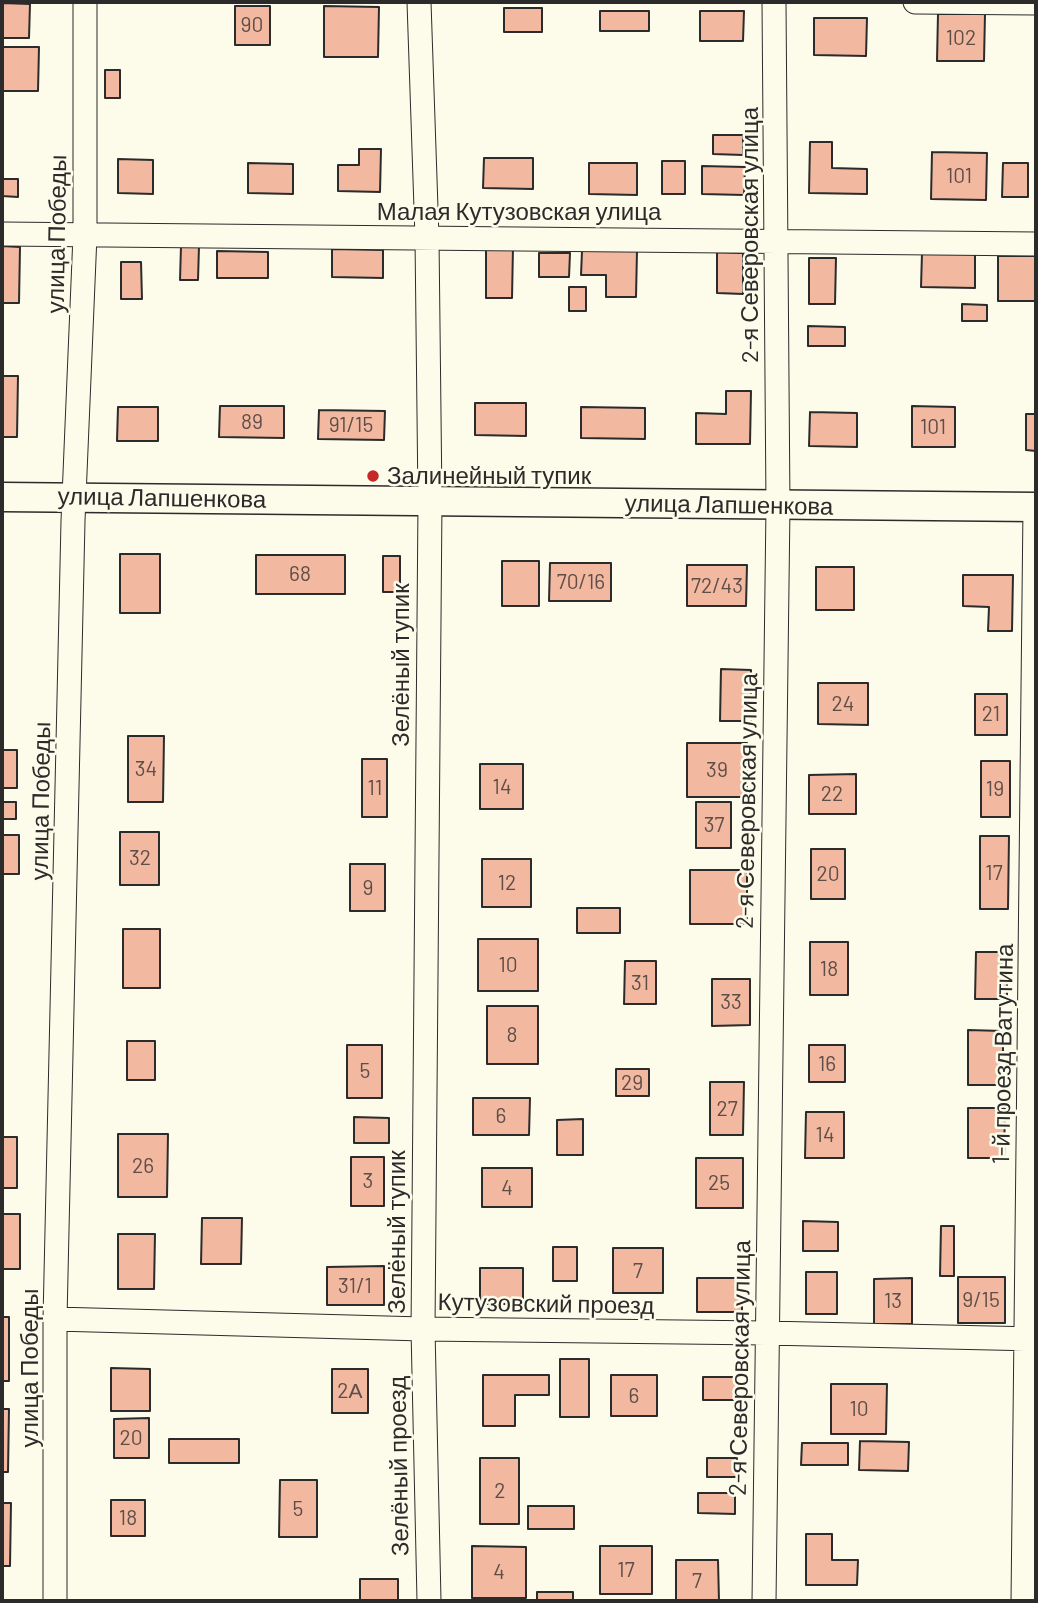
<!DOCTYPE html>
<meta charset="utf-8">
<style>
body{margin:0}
#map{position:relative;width:1038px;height:1603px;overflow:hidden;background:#fdfbea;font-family:Barlow,sans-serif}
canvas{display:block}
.frame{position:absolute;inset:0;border:4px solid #2b2b2b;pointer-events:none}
</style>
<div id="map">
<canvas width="1038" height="1603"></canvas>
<div class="frame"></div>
</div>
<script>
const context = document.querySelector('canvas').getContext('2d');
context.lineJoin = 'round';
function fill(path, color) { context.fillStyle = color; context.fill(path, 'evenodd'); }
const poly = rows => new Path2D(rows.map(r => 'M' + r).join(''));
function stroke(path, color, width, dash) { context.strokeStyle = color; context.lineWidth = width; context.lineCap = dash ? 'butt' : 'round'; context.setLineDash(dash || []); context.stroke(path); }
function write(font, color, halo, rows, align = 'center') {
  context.font = font + ' Barlow,sans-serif'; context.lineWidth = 5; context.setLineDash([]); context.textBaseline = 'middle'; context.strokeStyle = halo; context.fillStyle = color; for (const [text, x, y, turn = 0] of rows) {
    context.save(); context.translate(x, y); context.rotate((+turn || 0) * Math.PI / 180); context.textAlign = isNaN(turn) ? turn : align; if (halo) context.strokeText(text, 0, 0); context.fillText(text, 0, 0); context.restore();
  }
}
const building = poly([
 [2,3,30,4,29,38,2,38,2,3],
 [235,6,270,6,270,45,235,45,235,6],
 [324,6,379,7,378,57,324,57,324,6],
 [504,8,542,8,542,32,504,32,504,8],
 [600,11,649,11,649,31,600,31,600,11],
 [700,11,744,11,743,41,700,41,700,11],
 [938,14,985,14,984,61,937,61,938,14],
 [814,18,867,18,866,56,814,55,814,18],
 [2,47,39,47,38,91,2,91,2,47],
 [105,70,120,70,120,98,105,98,105,70],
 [713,135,743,135,743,155,713,154,713,135],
 [810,142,832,142,832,168,867,169,867,194,809,193,810,142],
 [359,149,381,149,380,192,338,191,338,165,359,165,359,149],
 [932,152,987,153,986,200,931,199,932,152],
 [484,158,533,158,533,189,483,188,484,158],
 [118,159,153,160,153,194,118,193,118,159],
 [662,161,685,161,685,194,662,194,662,161],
 [248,163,293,164,293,194,248,193,248,163],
 [589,163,637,163,637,195,589,194,589,163],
 [1003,163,1028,163,1028,197,1002,197,1003,163],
 [702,166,745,167,744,195,702,194,702,166],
 [2,179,18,179,18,197,2,196,2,179],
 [2,246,20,247,19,303,2,303,2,246],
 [181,246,199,246,198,280,180,280,181,246],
 [486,247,513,247,512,298,486,298,486,247],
 [332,249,383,250,383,278,332,277,332,249],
 [217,251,268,252,268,278,217,278,217,251],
 [582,251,637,251,636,297,606,297,606,275,581,275,582,251],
 [717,252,743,253,743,294,717,293,717,252],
 [539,253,570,253,569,277,539,277,539,253],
 [922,253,975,254,975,288,921,287,922,253],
 [998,256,1036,256,1036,301,998,301,998,256],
 [809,258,836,258,835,304,809,304,809,258],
 [121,262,141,262,142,299,121,299,121,262],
 [569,287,586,287,586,311,569,311,569,287],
 [962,304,987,305,987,321,962,321,962,304],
 [808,326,845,327,845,346,808,346,808,326],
 [2,376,18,376,17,437,2,437,2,376],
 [726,391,751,391,750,444,696,444,696,413,726,414,726,391],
 [475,403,526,403,526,436,475,435,475,403],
 [220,406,284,406,284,438,219,437,220,406],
 [912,406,955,407,955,447,912,447,912,406],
 [118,407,158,407,158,441,117,441,118,407],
 [581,407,645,408,645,439,581,438,581,407],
 [319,410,385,411,384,440,318,439,319,410],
 [810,412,857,413,857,447,809,446,810,412],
 [1026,414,1036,414,1036,451,1026,450,1026,414],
 [120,554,160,554,160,613,120,613,120,554],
 [256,555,345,555,345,594,256,594,256,555],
 [383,556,400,556,400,592,383,592,383,556],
 [502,561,539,561,539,606,502,606,502,561],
 [550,563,611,563,611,601,549,601,550,563],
 [687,565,747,565,746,606,687,606,687,565],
 [816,567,854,567,854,610,816,610,816,567],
 [963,575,1013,575,1012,631,988,631,989,607,963,606,963,575],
 [721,669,751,670,751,721,720,721,721,669],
 [818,683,868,683,868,725,818,724,818,683],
 [975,694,1007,694,1007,735,975,735,975,694],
 [128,736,164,736,163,802,128,802,128,736],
 [687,743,747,743,747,797,687,797,687,743],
 [2,750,17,750,17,788,2,788,2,750],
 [362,759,387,759,387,817,362,817,362,759],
 [981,761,1010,761,1010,817,981,817,981,761],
 [480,764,523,764,523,809,480,809,480,764],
 [856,774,856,814,809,814,809,775,856,774],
 [2,802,16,802,16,819,2,819,2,802],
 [696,802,731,802,731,848,696,848,696,802],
 [120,832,159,832,159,885,120,885,120,832],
 [2,835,19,835,19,874,2,874,2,835],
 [980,836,1009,836,1008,909,980,909,980,836],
 [811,849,845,849,845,899,811,899,811,849],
 [482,859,531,859,531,907,482,907,482,859],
 [350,864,385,864,385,911,350,911,350,864],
 [690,870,747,870,747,924,690,924,690,870],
 [577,908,620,908,620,933,577,933,577,908],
 [123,929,160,929,160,988,123,988,123,929],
 [478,939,538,939,538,991,478,991,478,939],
 [810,942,848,942,848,995,810,995,810,942],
 [976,952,1007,952,1007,999,975,999,976,952],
 [625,961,656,961,656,1004,624,1004,625,961],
 [712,979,750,979,750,1025,712,1026,712,979],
 [487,1006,538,1006,538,1064,487,1064,487,1006],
 [968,1030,1003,1031,1003,1085,968,1085,968,1030],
 [127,1041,155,1041,155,1080,127,1080,127,1041],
 [347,1045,382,1045,382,1098,347,1098,347,1045],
 [809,1045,845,1045,845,1082,809,1082,809,1045],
 [616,1069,649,1069,649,1096,616,1096,616,1069],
 [710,1082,744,1082,743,1135,710,1135,710,1082],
 [473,1098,530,1098,529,1135,473,1135,473,1098],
 [968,1108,1005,1108,1004,1158,968,1158,968,1108],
 [806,1112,844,1112,844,1158,805,1158,806,1112],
 [354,1117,389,1118,389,1143,354,1143,354,1117],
 [583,1119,583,1155,557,1155,557,1120,583,1119],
 [118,1134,168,1134,167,1197,118,1197,118,1134],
 [2,1137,17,1137,17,1188,2,1188,2,1137],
 [351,1157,384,1157,384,1206,351,1206,351,1157],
 [696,1158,743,1158,743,1208,696,1208,696,1158],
 [482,1168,532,1168,532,1207,482,1207,482,1168],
 [2,1214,20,1214,20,1269,2,1269,2,1214],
 [202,1218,242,1218,241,1264,201,1264,202,1218],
 [803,1221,838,1222,838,1251,803,1251,803,1221],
 [941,1226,954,1226,954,1276,940,1276,941,1226],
 [118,1234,155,1234,154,1289,118,1289,118,1234],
 [553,1247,577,1247,577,1281,553,1281,553,1247],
 [613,1248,663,1248,663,1293,613,1293,613,1248],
 [384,1266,384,1305,327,1305,327,1267,384,1266],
 [480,1268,523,1268,523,1304,480,1304,480,1268],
 [806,1272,837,1272,837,1314,806,1314,806,1272],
 [958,1277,1005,1277,1005,1323,958,1323,958,1277],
 [697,1278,742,1278,742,1312,697,1312,697,1278],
 [912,1278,912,1324,874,1324,874,1279,912,1278],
 [2,1317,9,1317,9,1381,2,1381,2,1317],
 [560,1359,589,1359,589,1417,560,1417,560,1359],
 [111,1368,150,1369,150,1411,111,1411,111,1368],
 [332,1369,368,1369,368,1413,332,1413,332,1369],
 [483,1375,549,1375,549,1395,515,1395,515,1426,483,1426,483,1375],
 [611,1375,657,1375,657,1416,611,1416,611,1375],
 [703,1377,737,1377,737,1400,703,1400,703,1377],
 [831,1384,887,1384,886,1434,831,1434,831,1384],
 [2,1409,9,1409,8,1472,2,1472,2,1409],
 [149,1418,149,1458,114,1458,114,1419,149,1418],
 [169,1439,239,1439,239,1463,169,1463,169,1439],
 [860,1441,909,1442,908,1471,859,1470,860,1441],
 [802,1443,848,1443,848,1465,801,1465,802,1443],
 [480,1458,519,1458,519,1524,480,1524,480,1458],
 [707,1458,737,1458,737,1477,707,1477,707,1458],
 [280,1480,317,1480,317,1537,279,1537,280,1480],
 [698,1493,735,1493,735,1514,698,1513,698,1493],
 [111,1500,145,1500,145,1536,111,1536,111,1500],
 [2,1503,11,1503,10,1566,2,1566,2,1503],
 [528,1506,574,1506,574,1529,528,1529,528,1506],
 [806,1534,832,1534,832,1560,858,1560,857,1585,806,1585,806,1534],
 [472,1546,526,1547,526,1598,472,1598,472,1546],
 [600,1546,652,1546,652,1594,600,1594,600,1546],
 [676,1560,718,1560,719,1601,676,1601,676,1560],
 [360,1579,398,1579,398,1601,360,1601,360,1579],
 [537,1592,573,1592,573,1601,537,1601,537,1592]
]);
const minor = poly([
 [419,2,427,238,430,502,423,1329,429,1601],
 [915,2,1036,3],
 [2,234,1036,244],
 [55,1319,423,1329,766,1333,1036,1339],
 [55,1601,55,1319,73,521,85,235,85,2],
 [764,1601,778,506,774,2],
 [1023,1601,1035,507]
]);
const tertiary = poly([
 [2,497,1036,507]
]);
const markers = [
 [373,476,7,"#c62828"]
];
const numberNames = [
 ["90",252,25],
 ["102",961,38],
 ["101",959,176],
 ["89",252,422],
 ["91/15",351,425],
 ["101",933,427],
 ["68",300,574],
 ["70/16",581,582],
 ["72/43",717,586],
 ["24",843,704],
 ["21",991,714],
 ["34",146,769],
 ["39",717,770],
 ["14",502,787],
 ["11",375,788],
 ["19",995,789],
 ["22",832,794],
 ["37",714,825],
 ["32",140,858],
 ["17",994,873],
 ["20",828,874],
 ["12",507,883],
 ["9",368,888],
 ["10",508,965],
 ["18",829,969],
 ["31",640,983],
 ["33",731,1002],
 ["8",512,1035],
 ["16",827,1064],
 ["5",365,1071],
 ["29",632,1083],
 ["27",727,1109],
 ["6",501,1116],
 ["14",825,1135],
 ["26",143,1166],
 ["3",368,1181],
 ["25",719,1183],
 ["4",507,1188],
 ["7",638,1271],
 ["31/1",355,1286],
 ["9/15",981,1300],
 ["13",893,1301],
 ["2А",350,1391],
 ["6",634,1396],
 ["10",859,1409],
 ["20",131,1438],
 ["2",500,1491],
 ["5",298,1509],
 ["18",128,1518],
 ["17",626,1570],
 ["4",499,1572],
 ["7",697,1581]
];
const streetNames = [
 ["Малая Кутузовская улица",519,212],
 ["улица Победы",57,234,-89],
 ["2-я Северовская улица",750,235,-90],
 ["улица Лапшенкова",162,498,1],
 ["улица Лапшенкова",729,505,1],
 ["Зелёный тупик",401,665,-90],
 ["улица Победы",41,801,-89],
 ["2-я Северовская улица",747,801,-89],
 ["1-й проезд Ватутина",1003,1054,-89],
 ["Зелёный тупик",397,1232,-90],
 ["Кутузовский проезд",546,1304,1],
 ["улица Победы",30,1368,-90],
 ["2-я Северовская улица",740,1368,-89],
 ["Зелёный проезд",399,1466,-91]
];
const poiNames = [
 ["Залинейный тупик",387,476]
];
fill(building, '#f2b8a0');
stroke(building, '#2b2b2b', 2);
stroke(minor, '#2b2b2b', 25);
stroke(tertiary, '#2b2b2b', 31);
stroke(minor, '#fdfbea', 23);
stroke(tertiary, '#fdfbea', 28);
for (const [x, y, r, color] of markers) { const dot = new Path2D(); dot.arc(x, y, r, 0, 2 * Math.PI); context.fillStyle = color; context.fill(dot); stroke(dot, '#fdfbea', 2.5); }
write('21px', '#5d4e48', null, numberNames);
write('24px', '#2b2b2b', '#fdfbea', streetNames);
write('24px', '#2b2b2b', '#fdfbea', poiNames, 'left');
</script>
